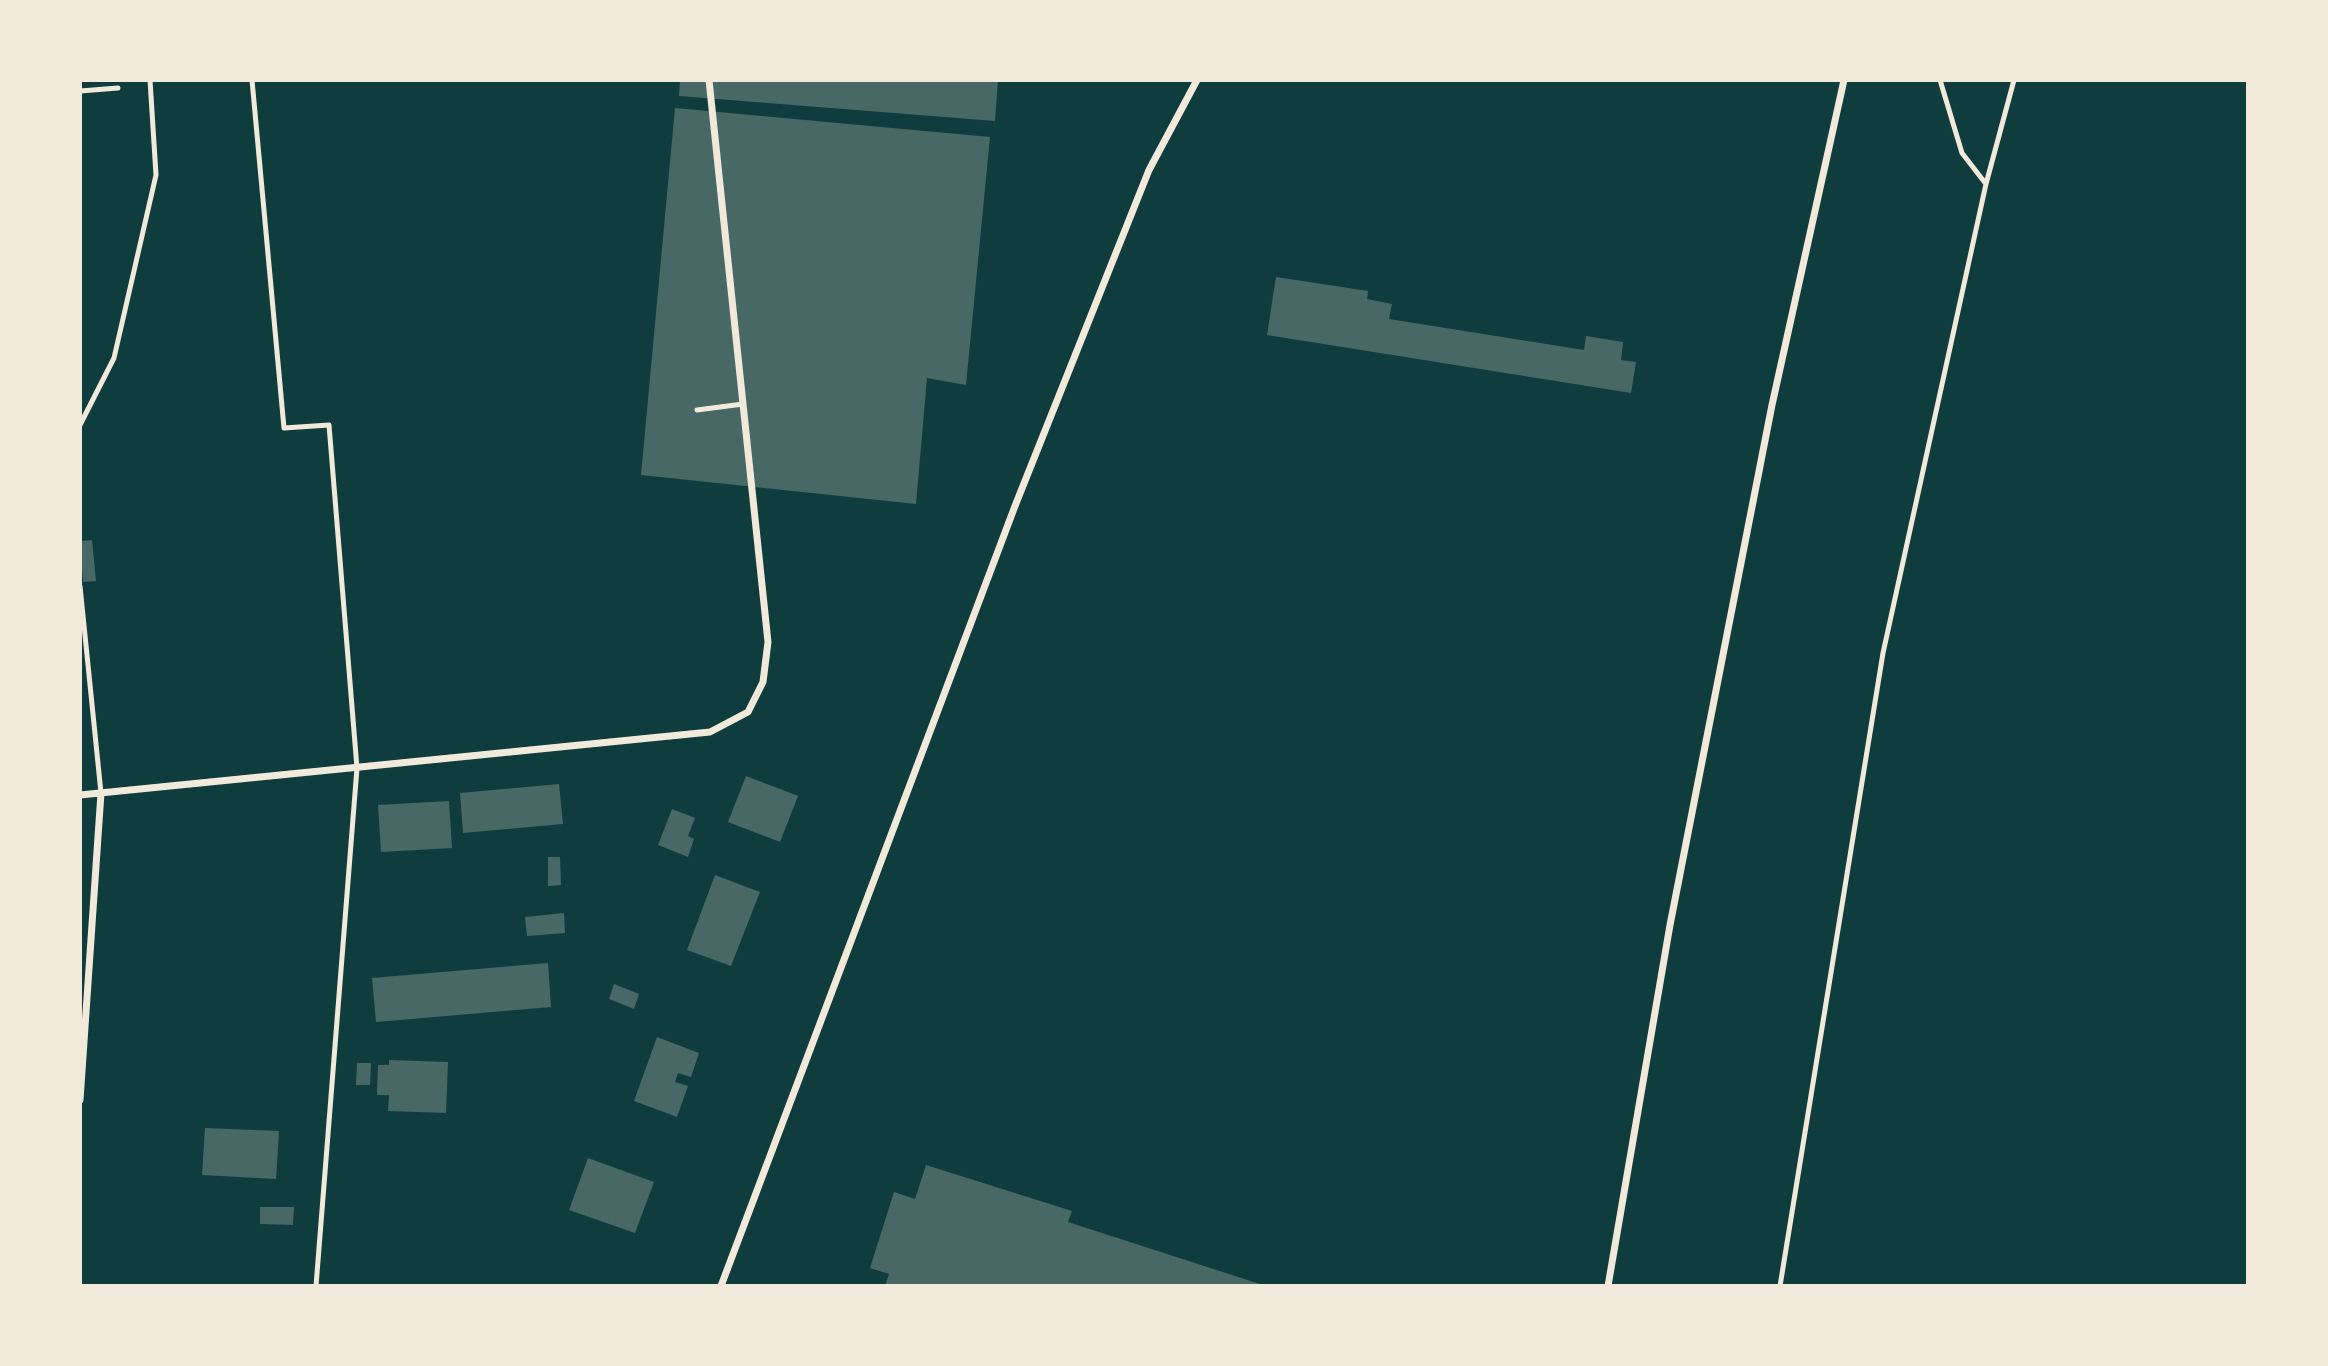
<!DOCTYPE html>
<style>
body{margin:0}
#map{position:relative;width:2328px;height:1366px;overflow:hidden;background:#0f3d3e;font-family:"PT Sans Narrow",sans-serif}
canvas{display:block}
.frame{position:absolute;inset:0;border:82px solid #f1e9da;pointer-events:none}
</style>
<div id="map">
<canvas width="2328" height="1366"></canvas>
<div class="frame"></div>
</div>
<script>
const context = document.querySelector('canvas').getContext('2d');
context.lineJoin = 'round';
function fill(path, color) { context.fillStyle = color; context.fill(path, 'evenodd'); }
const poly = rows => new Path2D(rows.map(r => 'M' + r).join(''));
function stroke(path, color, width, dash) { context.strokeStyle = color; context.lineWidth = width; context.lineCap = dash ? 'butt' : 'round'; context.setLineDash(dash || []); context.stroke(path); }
const building = poly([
 [680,80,998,80,995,121,679,96],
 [675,108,990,137,966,385,927,378,916,504,641,475],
 [1276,277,1368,291,1367,299,1392,304,1389,319,1584,350,1586,336,1623,342,1621,360,1636,362,1631,393,1267,335],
 [92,540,96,581,83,582,80,541],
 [746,776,798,796,780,842,728,822],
 [559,784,563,824,463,833,460,793],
 [449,801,452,848,381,852,378,805],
 [672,809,695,818,688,836,694,839,688,857,658,845],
 [548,857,560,857,561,885,548,886],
 [715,875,760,892,731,966,687,950],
 [564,913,565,933,527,936,525,917],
 [548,963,551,1007,376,1022,372,978],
 [614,984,639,994,634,1009,609,999],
 [657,1037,699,1053,691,1077,678,1073,675,1082,688,1086,677,1117,634,1101],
 [389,1060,448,1062,446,1113,388,1111,389,1095,377,1095,378,1065,389,1065],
 [357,1063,371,1063,370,1085,356,1085],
 [205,1128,279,1131,276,1179,202,1175],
 [588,1158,654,1182,635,1233,569,1210],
 [926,1165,1072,1211,1068,1222,1266,1286,885,1286,889,1274,870,1268,894,1192,915,1199],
 [260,1207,294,1207,293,1225,260,1224]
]);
const service = poly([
 [252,80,284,428,329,425,357,768,316,1286],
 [1940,80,1962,153,1986,184],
 [80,91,118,88],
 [697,410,743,404],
 [80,425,114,358,156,175,150,80],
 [80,586,101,793],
 [1780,1286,1883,653,1986,184,2014,80]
]);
const minor = poly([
 [80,795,710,732,748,712,763,682,768,642,709,80],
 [80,1100,101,793],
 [721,1286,1015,506,1149,170,1197,80],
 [1608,1286,1670,925,1772,405,1844,80]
]);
fill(building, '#486865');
stroke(service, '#f1e9da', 5);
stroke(minor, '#f1e9da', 7);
</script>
